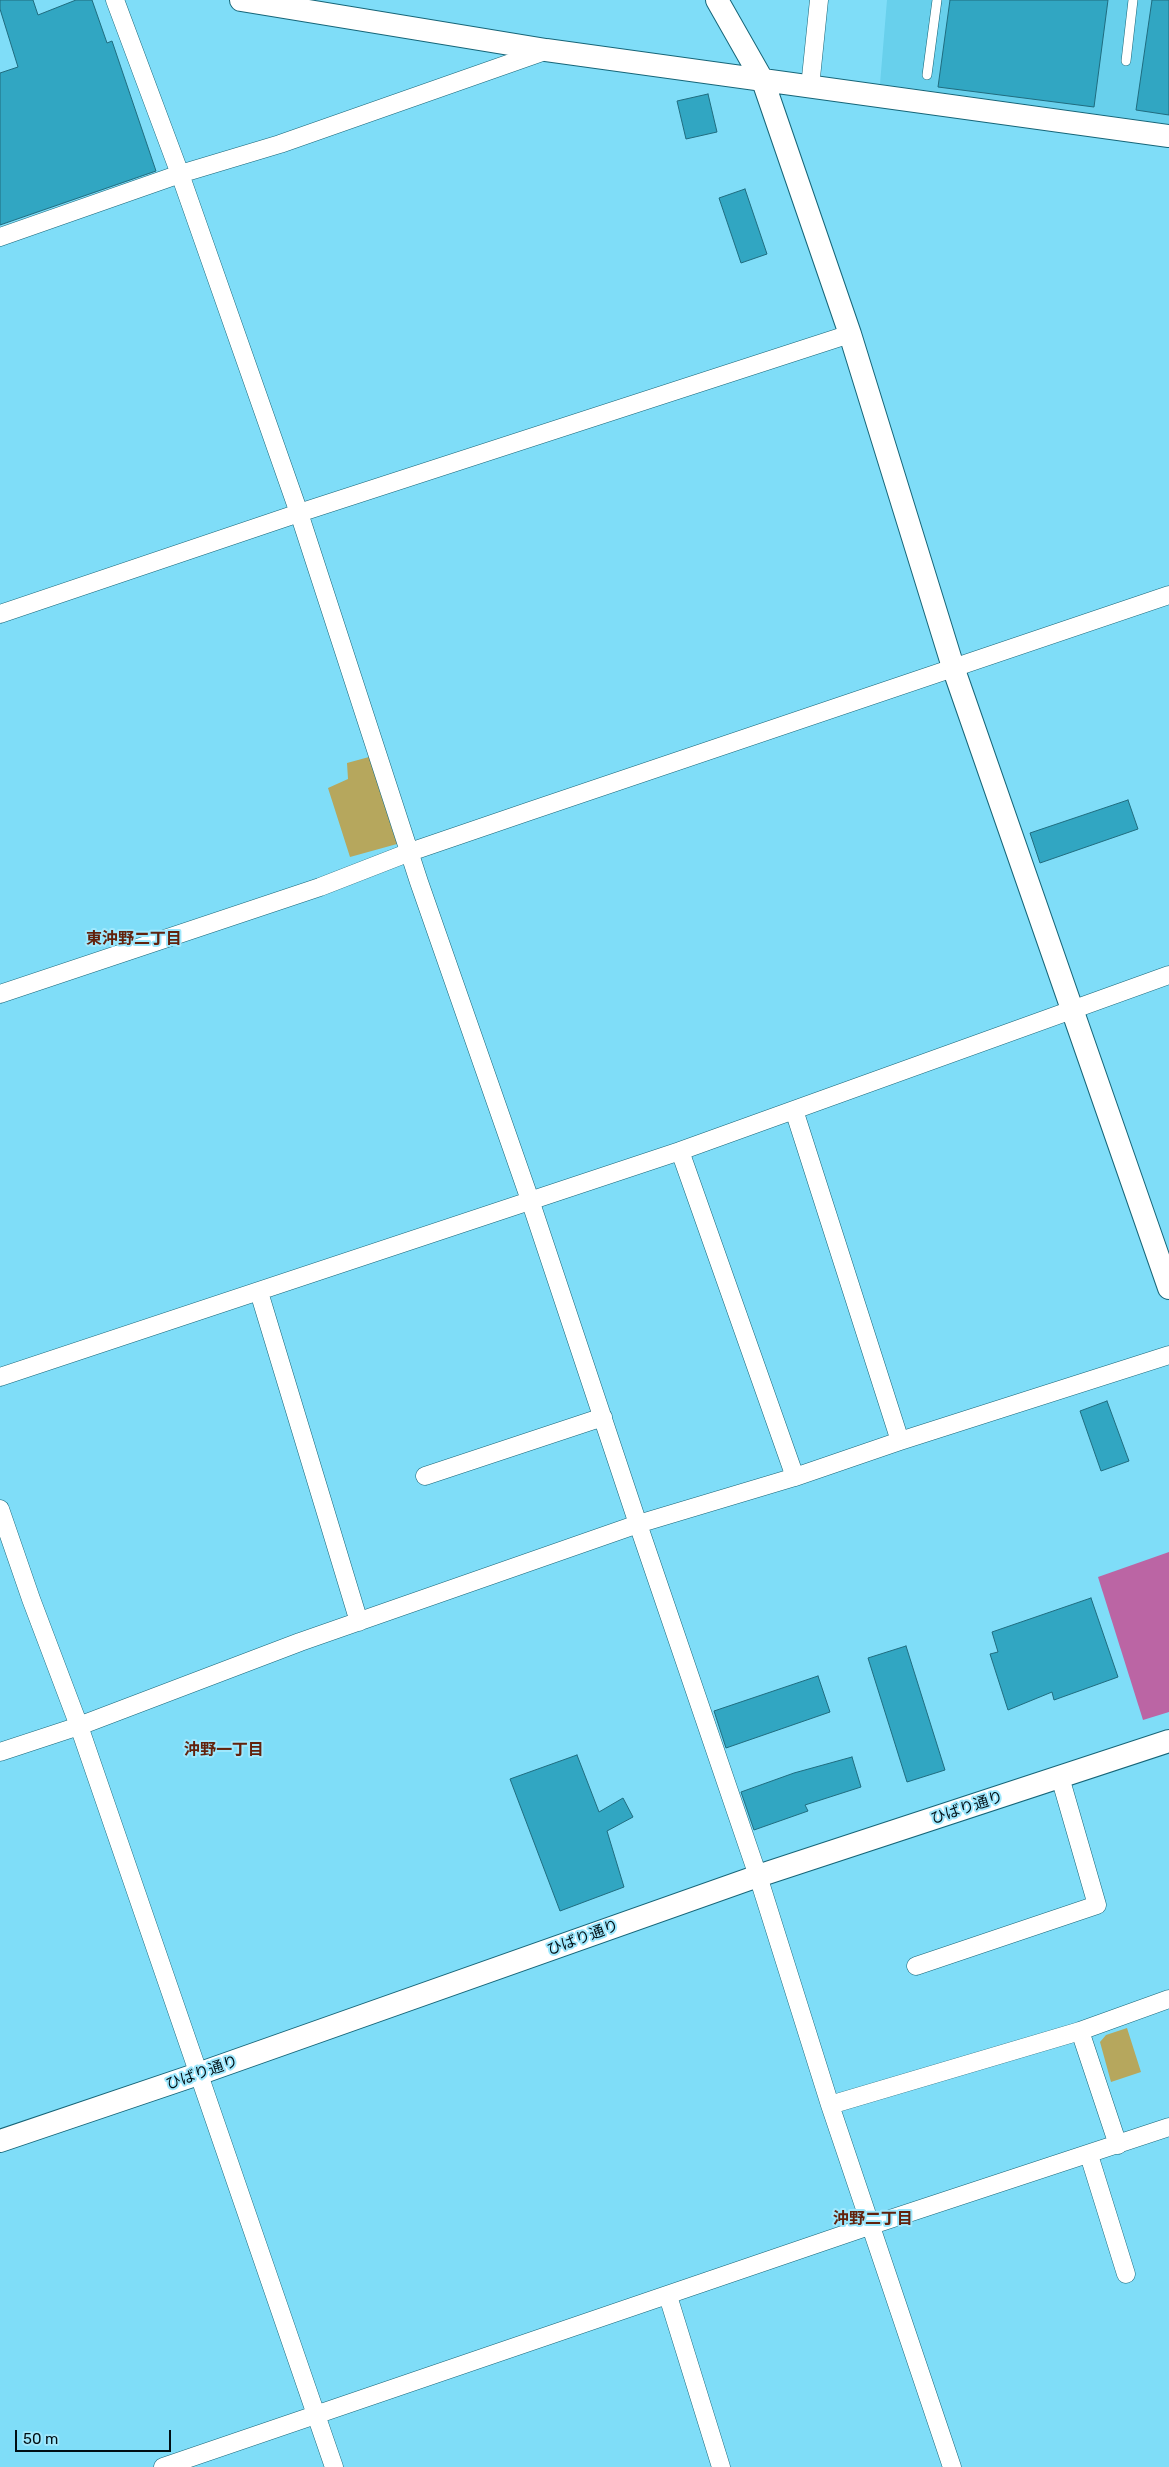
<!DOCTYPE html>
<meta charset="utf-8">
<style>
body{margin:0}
#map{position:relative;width:1169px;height:2467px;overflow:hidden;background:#7fddf8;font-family:Rubik,sans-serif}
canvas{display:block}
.scale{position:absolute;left:15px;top:2430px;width:156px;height:22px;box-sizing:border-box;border:2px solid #000f14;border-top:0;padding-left:6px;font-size:15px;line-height:18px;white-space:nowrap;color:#000f14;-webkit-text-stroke:4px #9fe8fd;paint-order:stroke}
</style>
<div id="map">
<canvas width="1169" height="2467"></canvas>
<div class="scale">50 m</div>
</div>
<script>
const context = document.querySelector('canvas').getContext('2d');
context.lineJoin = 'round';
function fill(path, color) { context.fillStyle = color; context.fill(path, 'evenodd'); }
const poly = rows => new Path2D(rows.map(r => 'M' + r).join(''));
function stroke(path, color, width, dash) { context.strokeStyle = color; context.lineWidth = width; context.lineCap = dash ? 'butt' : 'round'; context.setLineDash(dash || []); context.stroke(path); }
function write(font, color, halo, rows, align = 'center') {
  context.font = font + ' Rubik,"Noto Sans JP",sans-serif'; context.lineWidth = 4; context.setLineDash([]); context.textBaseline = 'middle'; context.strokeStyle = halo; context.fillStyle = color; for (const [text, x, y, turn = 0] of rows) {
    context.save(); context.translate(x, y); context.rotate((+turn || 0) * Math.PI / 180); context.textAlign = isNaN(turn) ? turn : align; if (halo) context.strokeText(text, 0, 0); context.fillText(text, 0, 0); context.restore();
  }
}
const built = poly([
 [887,0,1169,0,1169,124,880,84]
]);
const green = poly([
 [369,757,397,844,350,857,328,788,348,779,347,763],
 [1127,2028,1141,2072,1111,2082,1100,2042,1106,2035]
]);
const water = poly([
 [1169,1552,1169,1712,1143,1720,1098,1577]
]);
const building = poly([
 [0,0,33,0,38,15,76,0,92,0,107,43,112,41,156,171,0,225,0,73,18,67,0,9,0,0],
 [950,0,1108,0,1094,107,938,87,950,0],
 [1152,0,1169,0,1169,115,1136,110,1152,0],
 [708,94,717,132,686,139,677,101,708,94],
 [745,189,767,254,741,263,719,198,745,189],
 [1128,800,1138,829,1040,863,1030,833,1128,800],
 [1107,1401,1129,1461,1101,1471,1080,1411,1107,1401],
 [1091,1598,1118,1677,1054,1700,1052,1692,1008,1710,990,1654,998,1652,992,1632,1091,1598],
 [906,1646,945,1770,907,1782,868,1658,906,1646],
 [818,1676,830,1712,726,1748,714,1711,818,1676],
 [577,1755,599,1812,623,1798,633,1817,607,1831,624,1887,560,1911,510,1779,577,1755],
 [852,1757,861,1787,805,1805,808,1811,754,1830,741,1792,794,1773,852,1757]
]);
const service = poly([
 [1126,61,1133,0],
 [927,75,937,0]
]);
const minor = poly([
 [115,0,180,174,299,513,419,882,530,1200,638,1524,758,1876,830,2105,952,2467],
 [810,87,819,0],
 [0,237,180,174,280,144,545,51],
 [0,614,299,513,850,334],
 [0,994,320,887,410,852,530,811,1169,595],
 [794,1110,900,1441],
 [680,1151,795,1477],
 [259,1292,359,1622],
 [0,1377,680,1151,1169,975],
 [425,1476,603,1417],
 [0,1509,31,1599,79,1726,334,2467],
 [0,1752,79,1726,300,1642,638,1524,795,1477,900,1441,1169,1355],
 [916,1966,1097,1905,1060,1777],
 [1080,2031,1118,2145],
 [830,2105,1080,2031,1169,1999],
 [1089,2155,1126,2274],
 [668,2296,721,2467],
 [163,2467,872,2225,1169,2127]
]);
const tertiary = poly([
 [241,0,546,50,1169,136],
 [717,0,763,81,850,334,953,667,1169,1288],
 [0,2141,198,2074,758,1876,1169,1741]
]);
const streetNames = [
 ["ひばり通り",967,1808,-18],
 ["ひばり通り",583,1938,-20],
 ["ひばり通り",202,2073,-19]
];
const neighbourhoodNames = [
 ["東沖野二丁目",134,939],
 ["沖野一丁目",224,1750],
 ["沖野二丁目",873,2219]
];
fill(built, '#68d0ec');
fill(green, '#b6a75d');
fill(water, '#bb65a4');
fill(building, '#31a6c2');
stroke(building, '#206c7f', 1);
stroke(service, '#166578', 10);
stroke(minor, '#166578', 19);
stroke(tertiary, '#166578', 24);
stroke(service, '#fff', 9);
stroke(minor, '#fff', 18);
stroke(tertiary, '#fff', 22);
write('15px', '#000f14', '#9fe8fd', streetNames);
write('bold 16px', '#62210b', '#9fe8fd', neighbourhoodNames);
</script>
